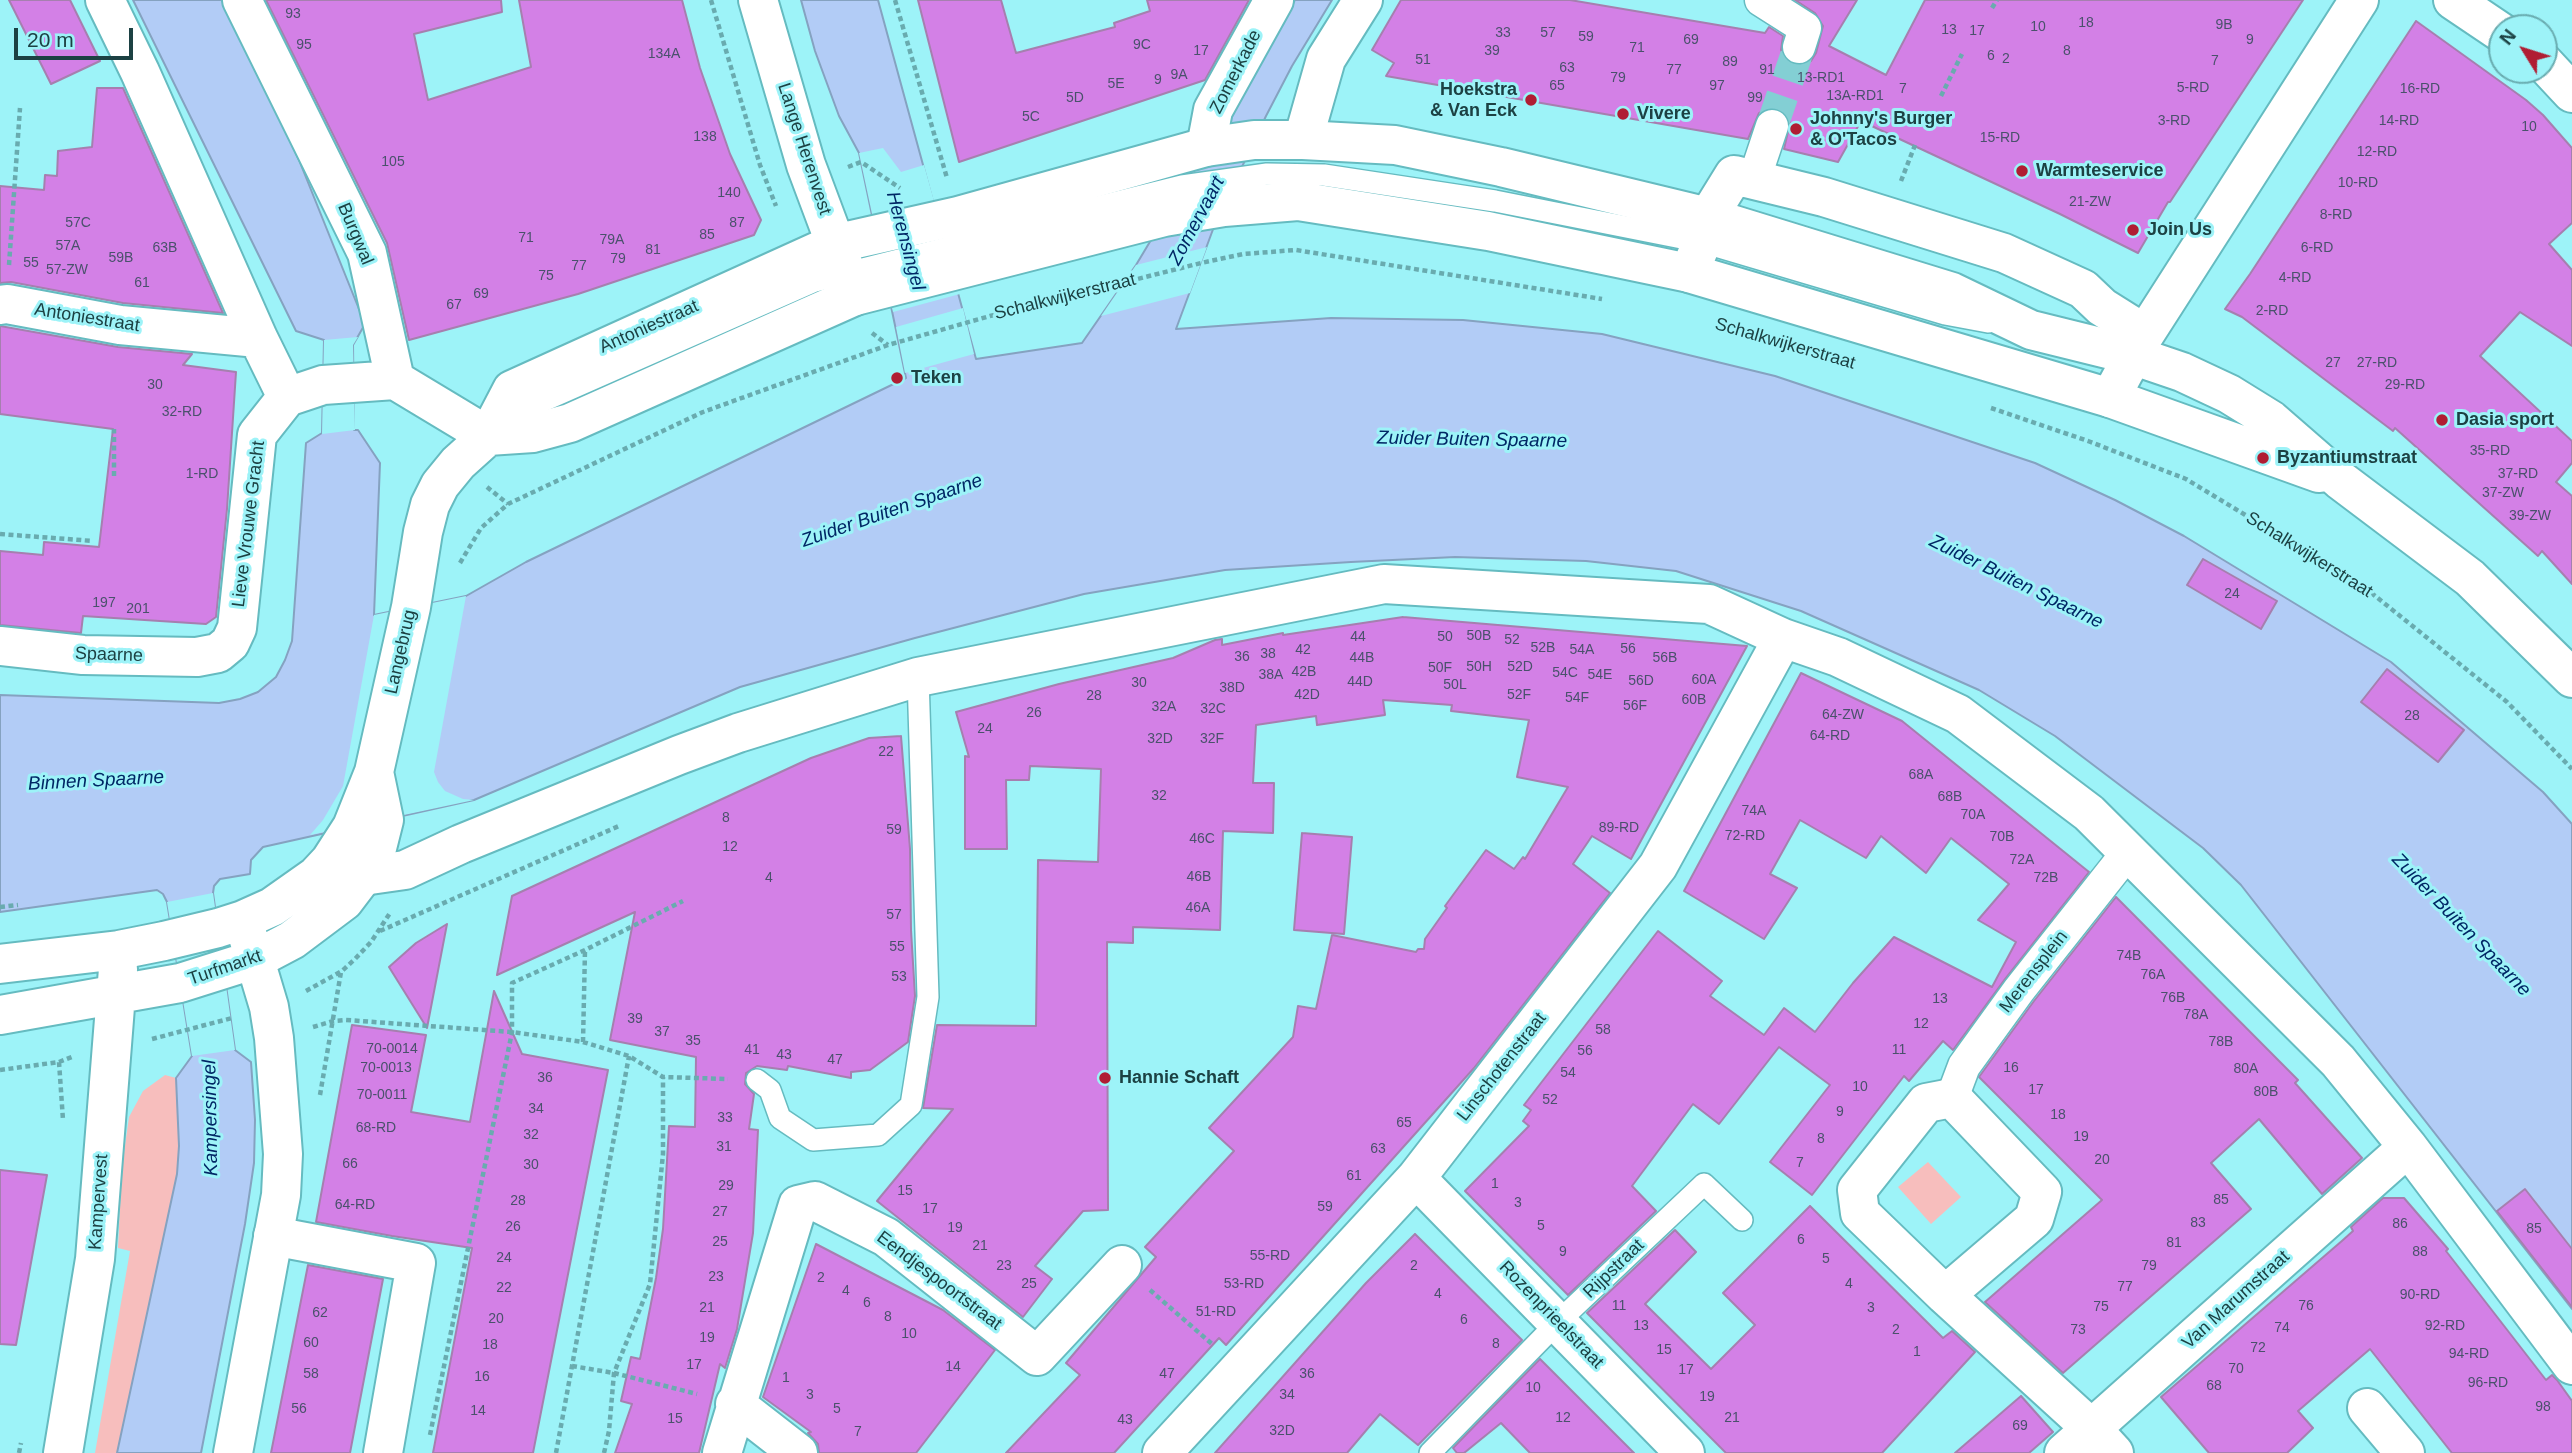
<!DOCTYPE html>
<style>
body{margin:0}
#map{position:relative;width:2572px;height:1453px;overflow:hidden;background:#9df3f8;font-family:Arial,sans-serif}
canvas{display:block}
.north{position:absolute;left:2488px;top:14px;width:70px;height:70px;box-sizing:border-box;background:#9df3f8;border:2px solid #69acb0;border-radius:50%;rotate:308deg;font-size:19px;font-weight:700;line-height:28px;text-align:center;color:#1c4143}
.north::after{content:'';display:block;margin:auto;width:24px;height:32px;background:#b01d33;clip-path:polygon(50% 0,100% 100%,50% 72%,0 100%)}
.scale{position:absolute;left:14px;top:28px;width:119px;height:32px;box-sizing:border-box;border:4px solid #1c4143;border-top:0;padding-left:9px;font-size:21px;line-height:24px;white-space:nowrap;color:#1c4143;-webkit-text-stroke:5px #9df3f8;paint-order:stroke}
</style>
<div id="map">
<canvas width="2572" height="1453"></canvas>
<div class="north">N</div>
<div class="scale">20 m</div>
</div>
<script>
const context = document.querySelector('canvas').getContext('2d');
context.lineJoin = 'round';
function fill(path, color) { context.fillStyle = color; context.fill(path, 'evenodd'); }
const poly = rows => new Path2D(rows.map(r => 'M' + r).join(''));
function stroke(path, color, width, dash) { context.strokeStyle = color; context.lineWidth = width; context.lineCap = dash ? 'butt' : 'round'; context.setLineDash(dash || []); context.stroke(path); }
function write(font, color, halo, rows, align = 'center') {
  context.font = font + ' Arial,sans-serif'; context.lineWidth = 6; context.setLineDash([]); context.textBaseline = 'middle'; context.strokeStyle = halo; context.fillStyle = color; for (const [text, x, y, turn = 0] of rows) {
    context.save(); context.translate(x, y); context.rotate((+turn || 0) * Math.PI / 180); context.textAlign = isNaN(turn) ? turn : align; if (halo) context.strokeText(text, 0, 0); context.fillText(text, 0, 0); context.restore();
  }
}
const green = poly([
 [165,1075,176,1078,179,1146,177,1174,117,1453,95,1453,130,1251,118,1248,122,1167,129,1117,143,1091],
 [1928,1162,1961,1197,1931,1224,1898,1187]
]);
const water = poly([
 [133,0,224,0,299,160,365,324,353,345,354,430,358,430,380,463,374,615,466,596,526,562,906,378,859,153,839,116,815,51,801,0,878,0,976,359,1082,343,1136,265,1295,0,1332,0,1292,66,1266,116,1215,224,1176,329,1331,318,1463,320,1602,334,1775,376,2035,463,2115,500,2184,536,2391,662,2543,792,2572,824,2572,1309,2241,885,2203,848,2055,736,1979,690,1801,611,1676,571,1586,561,1455,557,1351,562,1225,570,1084,594,915,638,740,687,474,800,263,847,251,860,250,874,220,879,214,886,213,893,235,1050,251,1062,255,1120,254,1163,245,1224,201,1453,117,1453,177,1174,179,1146,176,1078,192,1056,167,902,163,894,157,890,0,912,0,695,219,703,240,699,258,692,276,677,285,660,292,641,306,443,322,433,324,340,296,331,133,0]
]);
const pier = poly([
 [883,148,901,172,924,165,960,294,893,312,859,153],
 [1207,247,1190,293,1101,316,1136,265],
 [963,308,974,354,905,373,896,327],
 [358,337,353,345,355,430,322,434,324,340],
 [466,596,434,772,438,782,445,791,463,799,474,800,310,835,323,820,343,786,374,615],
 [213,893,235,1050,192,1056,167,902]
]);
const building = poly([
 [9,0,70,0,100,61,51,84,9,0],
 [266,0,501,0,502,12,414,34,428,100,531,67,519,0,682,0,700,68,730,154,761,220,754,235,578,294,409,340,387,243,266,0],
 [918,0,1001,0,1016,53,1115,27,1114,23,1150,11,1147,0,1249,0,1205,80,959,162,918,0],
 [1401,0,1570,0,1765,33,1769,27,1783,36,1781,50,1785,59,1793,64,1802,65,1811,61,1816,53,1823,26,1815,13,1795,0,1857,0,1829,46,1886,75,1925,0,2303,0,2170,202,2168,202,2138,253,2060,214,1861,121,1838,162,1784,149,1790,123,1786,114,1777,108,1768,108,1759,113,1748,139,1386,76,1394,63,1372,50,1401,0],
 [2416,21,2526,100,2543,115,2572,148,2572,223,2549,244,2572,270,2572,346,2520,312,2480,356,2572,441,2572,463,2556,482,2572,496,2572,584,2542,551,2538,556,2395,428,2393,431,2242,317,2225,309,2250,274,2416,21],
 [97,88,123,88,223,313,123,303,11,282,0,283,0,186,44,190,45,175,57,176,58,151,92,147,97,88],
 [0,326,118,347,192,354,183,365,236,372,227,509,216,617,206,624,83,616,81,633,0,625,0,551,43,555,44,542,99,547,113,429,0,414,0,326],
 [2203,559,2277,601,2261,629,2187,585,2203,559],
 [1403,617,1747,646,1631,859,1592,836,1573,864,1610,893,1474,1068,1226,1345,1219,1338,1114,1453,1006,1453,1080,1375,1066,1363,1156,1257,1145,1247,1234,1151,1209,1128,1293,1037,1298,1006,1316,1009,1332,935,1416,952,1418,949,1424,949,1425,939,1447,908,1445,906,1486,850,1514,869,1523,857,1525,859,1568,787,1517,777,1529,720,1451,711,1452,705,1383,700,1385,715,1317,725,1316,716,1256,725,1253,783,1274,783,1273,833,1223,831,1220,930,1133,927,1133,943,1107,942,1108,1210,1083,1211,1035,1266,1052,1279,1023,1317,877,1201,953,1109,923,1108,937,1025,1036,1026,1038,860,1098,862,1101,769,1030,766,1029,780,1006,780,1007,849,965,849,965,756,969,757,956,712,1059,684,1173,658,1215,640,1222,639,1222,645,1283,633,1283,635,1403,617],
 [2387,669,2464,730,2438,762,2361,702,2387,669],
 [1801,673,1902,721,2089,872,2005,979,1953,1050,1943,1041,1909,1081,1904,1076,1812,1195,1770,1162,1830,1085,1779,1047,1719,1124,1693,1104,1632,1186,1656,1211,1568,1295,1465,1191,1529,1126,1523,1121,1531,1110,1524,1105,1658,931,1722,981,1710,996,1764,1035,1784,1008,1815,1032,1853,983,1894,937,1992,987,2016,942,1978,920,2009,884,1951,838,1926,873,1881,836,1866,858,1800,820,1770,874,1797,888,1764,939,1684,891,1801,673],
 [901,736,910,849,911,930,915,996,908,1042,870,1070,851,1072,851,1078,788,1066,787,1070,757,1066,746,1073,745,1084,754,1094,749,1129,758,1130,753,1233,737,1329,725,1368,720,1364,699,1453,615,1453,632,1404,621,1401,631,1357,640,1359,656,1278,663,1229,669,1126,695,1127,696,1057,610,1040,635,912,497,975,512,896,811,758,869,738,901,736],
 [1302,833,1352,837,1344,934,1294,930,1302,833],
 [2116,897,2298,1080,2295,1083,2362,1158,2322,1194,2259,1119,2211,1163,2251,1209,2063,1373,1985,1302,2102,1200,1979,1077,2034,1001,2116,897],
 [447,924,427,1028,389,967,416,943,447,924],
 [494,991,522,1054,608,1070,533,1453,433,1453,472,1248,392,1236,316,1222,352,1025,426,1035,411,1112,470,1122,494,991],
 [0,1170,47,1175,16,1345,0,1344,0,1170],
 [2525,1189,2572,1249,2572,1307,2497,1211,2525,1189],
 [2383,1198,2404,1198,2448,1249,2446,1251,2546,1380,2552,1375,2557,1380,2572,1401,2572,1453,2452,1453,2370,1349,2298,1411,2313,1428,2287,1453,2209,1453,2161,1397,2343,1240,2353,1231,2351,1227,2383,1198],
 [1810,1206,1943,1338,1952,1331,1975,1352,1882,1453,1726,1453,1587,1313,1675,1230,1696,1252,1645,1304,1711,1369,1755,1325,1723,1293,1810,1206],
 [1415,1234,1522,1340,1418,1445,1380,1414,1347,1453,1215,1453,1366,1283,1415,1234],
 [816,1244,943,1310,995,1350,916,1453,819,1453,818,1444,808,1433,811,1432,763,1397,816,1244],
 [308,1265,383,1279,350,1453,271,1453,308,1265],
 [1540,1359,1634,1453,1530,1453,1501,1423,1464,1453,1457,1453,1453,1448,1540,1359],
 [2021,1396,2053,1432,2029,1453,1955,1453,2021,1396]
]);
const pedestrianTunnel = poly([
 [1772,126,1796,56,1793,55]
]);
const path = poly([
 [711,0,760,165,776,206],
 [895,0,947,178],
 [1992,8,1997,0],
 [1941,96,1962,54],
 [848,167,861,162,900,188],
 [1901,181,1915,145],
 [9,265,20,108],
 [872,333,888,345],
 [1991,408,2088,441,2186,479,2364,587,2507,702,2572,769],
 [114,476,114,429],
 [487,487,508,504],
 [0,534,93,541],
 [460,563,481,528,508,504,703,412,888,345,990,316,1201,263,1243,254,1296,250,1602,299],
 [0,907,18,905],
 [380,931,619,826],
 [306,991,342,971,355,959,371,942,390,913],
 [313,1027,333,1021,346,1020,512,1032,583,1042,629,1056,663,1077,728,1079],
 [152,1039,232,1018],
 [583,1042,585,950],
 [59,1062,63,1120],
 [0,1070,59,1062,72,1057],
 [320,1095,341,972],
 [1150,1290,1212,1344],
 [572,1366,614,1373,697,1394],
 [430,1435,512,1032,512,983,585,950,683,901],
 [19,1453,21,1443],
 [556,1453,629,1056],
 [604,1453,609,1431,614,1373,650,1284,663,1154,663,1077]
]);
const service = poly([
 [498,429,543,401,815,281,947,248,997,232,1182,186,1267,174,1324,175,1495,201,1702,242,1945,314,1988,322],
 [757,1080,770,1090,780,1118,813,1140,878,1135,911,1105,928,997,918,677],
 [1430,1453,1558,1322,1704,1184,1742,1220]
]);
const pedestrian = poly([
 [1761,0,1805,28,1799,47],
 [1754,180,1772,126],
 [1952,1098,1964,1066,2019,990,2128,852]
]);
const minor = poly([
 [105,0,140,72,258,338,287,397],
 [242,0,367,253,395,380],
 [2453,0,2502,33],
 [2544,63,2572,93],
 [1303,140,1326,59,1363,0],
 [1206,147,1213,110,1274,0],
 [1689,273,1702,242,1708,217,1734,175,1824,197,2004,253,2083,289,2102,307,2145,334],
 [0,305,7,304,120,325,258,338],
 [287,397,323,385,395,380,488,436],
 [2110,398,2145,334,2359,0],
 [0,646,83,655,197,657,218,653,230,643,237,628,257,435,287,397],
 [336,876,363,876,405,870,461,844,679,755,738,733,918,677,1384,584,1709,604,1783,638,1838,657,1958,714,2089,813,2338,1061,2408,1147,2572,1365],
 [1416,1178,1685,1453],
 [273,1236,416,1263,383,1453],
 [1945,1295,2034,1219,2042,1192,1952,1098,1926,1103,1857,1190,1860,1213,1945,1295,2092,1429,2114,1453],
 [735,1404,798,1453],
 [2367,1408,2405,1453],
 [722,1453,798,1205,815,1201,886,1237,1037,1356,1122,1265],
 [1162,1453,1416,1178,1658,866,1783,638],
 [2064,1453,2408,1147]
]);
const tertiary = poly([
 [488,436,533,433,570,423,855,296],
 [0,964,119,950,164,941,218,928,243,920,272,907,316,876,330,861,352,827,374,772,411,607,423,532,430,505,440,485,458,463,488,436,512,390,834,244],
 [0,1015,180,983,256,959,292,940,344,901,363,876,377,848,384,820,374,772],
 [63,1453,95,1259,118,969],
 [233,1453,281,1195,283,1154,274,1038,269,1007,243,920]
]);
const secondary = poly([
 [758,0,806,165,855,296,1164,217,1224,207,1298,201,1488,231,1689,273,2110,398,2319,473],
 [834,244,958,216,1206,147,1254,140,1303,140,1395,145,1501,167,1708,217,1952,292,2031,330,2132,355,2182,372,2229,394,2271,420,2340,480,2470,578,2572,678]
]);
const markers = [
 [1531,100,7,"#b01d33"],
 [1623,114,7,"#b01d33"],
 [1796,129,7,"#b01d33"],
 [2022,171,7,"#b01d33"],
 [2133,230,7,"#b01d33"],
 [897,378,7,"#b01d33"],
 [2442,420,7,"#b01d33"],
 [2263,458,7,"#b01d33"],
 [1105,1078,7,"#b01d33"]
];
const numberNames = [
 ["93",293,14],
 ["18",2086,23],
 ["9B",2224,25],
 ["10",2038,27],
 ["13",1949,30],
 ["17",1977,31],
 ["33",1503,33],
 ["57",1548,33],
 ["59",1586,37],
 ["69",1691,40],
 ["9",2250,40],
 ["95",304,45],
 ["9C",1142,45],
 ["71",1637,48],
 ["17",1201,51],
 ["39",1492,51],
 ["8",2067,51],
 ["134A",664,54],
 ["6",1991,56],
 ["2",2006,59],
 ["51",1423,60],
 ["7",2215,61],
 ["89",1730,62],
 ["63",1567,68],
 ["77",1674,70],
 ["91",1767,70],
 ["9A",1179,75],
 ["79",1618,78],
 ["13-RD1",1821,78],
 ["9",1158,80],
 ["5E",1116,84],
 ["65",1557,86],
 ["97",1717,86],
 ["5-RD",2193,88],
 ["7",1903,89],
 ["16-RD",2420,89],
 ["13A-RD1",1855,96],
 ["5D",1075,98],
 ["99",1755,98],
 ["5C",1031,117],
 ["3-RD",2174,121],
 ["14-RD",2399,121],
 ["10",2529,127],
 ["138",705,137],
 ["15-RD",2000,138],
 ["12-RD",2377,152],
 ["105",393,162],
 ["10-RD",2358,183],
 ["140",729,193],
 ["21-ZW",2090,202],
 ["8-RD",2336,215],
 ["57C",78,223],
 ["87",737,223],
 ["85",707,235],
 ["71",526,238],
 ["79A",612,240],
 ["57A",68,246],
 ["63B",165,248],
 ["6-RD",2317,248],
 ["81",653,250],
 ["59B",121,258],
 ["79",618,259],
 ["55",31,263],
 ["77",579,266],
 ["57-ZW",67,270],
 ["75",546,276],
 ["4-RD",2295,278],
 ["61",142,283],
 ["69",481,294],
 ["67",454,305],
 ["2-RD",2272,311],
 ["27",2333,363],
 ["27-RD",2377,363],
 ["30",155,385],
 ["29-RD",2405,385],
 ["32-RD",182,412],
 ["35-RD",2490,451],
 ["1-RD",202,474],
 ["37-RD",2518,474],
 ["37-ZW",2503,493],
 ["39-ZW",2530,516],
 ["24",2232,594],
 ["197",104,603],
 ["201",138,609],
 ["50B",1479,636],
 ["44",1358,637],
 ["50",1445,637],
 ["52",1512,640],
 ["52B",1543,648],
 ["56",1628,649],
 ["42",1303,650],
 ["54A",1582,650],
 ["38",1268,654],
 ["36",1242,657],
 ["44B",1362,658],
 ["56B",1665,658],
 ["50H",1479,667],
 ["52D",1520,667],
 ["50F",1440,668],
 ["42B",1304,672],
 ["54C",1565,673],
 ["38A",1271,675],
 ["54E",1600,675],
 ["60A",1704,680],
 ["56D",1641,681],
 ["44D",1360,682],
 ["30",1139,683],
 ["50L",1455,685],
 ["38D",1232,688],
 ["42D",1307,695],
 ["52F",1519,695],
 ["28",1094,696],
 ["54F",1577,698],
 ["60B",1694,700],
 ["56F",1635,706],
 ["32A",1164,707],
 ["32C",1213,709],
 ["26",1034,713],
 ["64-ZW",1843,715],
 ["28",2412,716],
 ["24",985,729],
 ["64-RD",1830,736],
 ["32D",1160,739],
 ["32F",1212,739],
 ["22",886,752],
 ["68A",1921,775],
 ["32",1159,796],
 ["68B",1950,797],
 ["74A",1754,811],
 ["70A",1973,815],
 ["8",726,818],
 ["89-RD",1619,828],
 ["59",894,830],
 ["72-RD",1745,836],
 ["70B",2002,837],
 ["46C",1202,839],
 ["12",730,847],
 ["72A",2022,860],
 ["46B",1199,877],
 ["4",769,878],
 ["72B",2046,878],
 ["46A",1198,908],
 ["57",894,915],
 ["55",897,947],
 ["74B",2129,956],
 ["76A",2153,975],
 ["53",899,977],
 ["76B",2173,998],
 ["13",1940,999],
 ["78A",2196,1015],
 ["39",635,1019],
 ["12",1921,1024],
 ["58",1603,1030],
 ["37",662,1032],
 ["35",693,1041],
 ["78B",2221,1042],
 ["70-0014",392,1049],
 ["41",752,1050],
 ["11",1899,1050],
 ["56",1585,1051],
 ["43",784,1055],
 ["47",835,1060],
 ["70-0013",386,1068],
 ["16",2011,1068],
 ["80A",2246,1069],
 ["54",1568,1073],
 ["36",545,1078],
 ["10",1860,1087],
 ["17",2036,1090],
 ["80B",2266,1092],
 ["70-0011",382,1095],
 ["52",1550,1100],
 ["34",536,1109],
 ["9",1840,1112],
 ["18",2058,1115],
 ["33",725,1118],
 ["65",1404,1123],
 ["68-RD",376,1128],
 ["32",531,1135],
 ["19",2081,1137],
 ["8",1821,1139],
 ["31",724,1147],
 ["63",1378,1149],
 ["20",2102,1160],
 ["7",1800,1163],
 ["66",350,1164],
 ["30",531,1165],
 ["61",1354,1176],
 ["1",1495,1184],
 ["29",726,1186],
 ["15",905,1191],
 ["85",2221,1200],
 ["28",518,1201],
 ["3",1518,1203],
 ["64-RD",355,1205],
 ["59",1325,1207],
 ["17",930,1209],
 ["27",720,1212],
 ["83",2198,1223],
 ["86",2400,1224],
 ["5",1541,1226],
 ["26",513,1227],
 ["19",955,1228],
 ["85",2534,1229],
 ["6",1801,1240],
 ["25",720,1242],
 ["81",2174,1243],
 ["21",980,1246],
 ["9",1563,1252],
 ["88",2420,1252],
 ["55-RD",1270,1256],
 ["24",504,1258],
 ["5",1826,1259],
 ["23",1004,1266],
 ["2",1414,1266],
 ["79",2149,1266],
 ["23",716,1277],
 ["2",821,1278],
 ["25",1029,1284],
 ["53-RD",1244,1284],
 ["4",1849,1284],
 ["77",2125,1287],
 ["22",504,1288],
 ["4",846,1291],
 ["4",1438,1294],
 ["90-RD",2420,1295],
 ["6",867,1303],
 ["11",1619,1306],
 ["76",2306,1306],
 ["75",2101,1307],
 ["21",707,1308],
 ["3",1871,1308],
 ["51-RD",1216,1312],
 ["62",320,1313],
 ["8",888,1317],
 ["20",496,1319],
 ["6",1464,1320],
 ["13",1641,1326],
 ["92-RD",2445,1326],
 ["74",2282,1328],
 ["2",1896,1330],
 ["73",2078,1330],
 ["10",909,1334],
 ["19",707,1338],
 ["60",311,1343],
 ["8",1496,1344],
 ["18",490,1345],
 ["72",2258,1348],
 ["15",1664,1350],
 ["1",1917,1352],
 ["94-RD",2469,1354],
 ["17",694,1365],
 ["14",953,1367],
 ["70",2236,1369],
 ["17",1686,1370],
 ["58",311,1374],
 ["47",1167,1374],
 ["36",1307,1374],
 ["16",482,1377],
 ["1",786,1378],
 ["96-RD",2488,1383],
 ["68",2214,1386],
 ["10",1533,1388],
 ["3",810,1395],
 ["34",1287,1395],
 ["19",1707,1397],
 ["98",2543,1407],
 ["56",299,1409],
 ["5",837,1409],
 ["14",478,1411],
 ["12",1563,1418],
 ["21",1732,1418],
 ["15",675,1419],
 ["43",1125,1420],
 ["69",2020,1426],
 ["32D",1282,1431],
 ["7",858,1432]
];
const streetNames = [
 ["Zomerkade",1236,72,-63],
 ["Lange Herenvest",804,149,72],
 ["Burgwal",355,234,67],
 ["Schalkwijkerstraat",1065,297,-14],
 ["Antoniestraat",87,318,9],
 ["Antoniestraat",649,327,-24],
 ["Schalkwijkerstraat",1785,344,16],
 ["Lieve Vrouwe Gracht",249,524,-83],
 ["Schalkwijkerstraat",2309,555,32],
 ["Langebrug",401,652,-77],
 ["Spaarne",109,655,2],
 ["Turfmarkt",225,968,-19],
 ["Merensplein",2034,972,-52],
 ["Linschotenstraat",1502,1067,-52],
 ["Kampervest",99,1202,-86],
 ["Rijpstraat",1614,1269,-44],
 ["Eendjespoortstraat",939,1281,37],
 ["Van Marumstraat",2236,1300,-42],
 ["Rozenprieelstraat",1551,1315,46]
];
const poiNames = [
 ["Hoekstra",1517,90,"right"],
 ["& Van Eck",1517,111,"right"],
 ["Vivere",1637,114],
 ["Johnny's Burger",1810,119],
 ["& O'Tacos",1810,140],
 ["Warmteservice",2036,171],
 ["Join Us",2147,230],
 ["Teken",911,378],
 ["Dasia sport",2456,420],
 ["Byzantiumstraat",2277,458],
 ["Hannie Schaft",1119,1078]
];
const waterNames = [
 ["Zomervaart",1197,221,-62],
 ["Herensingel",905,241,75],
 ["Zuider Buiten Spaarne",1472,440,1],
 ["Zuider Buiten Spaarne",892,511,-19],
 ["Zuider Buiten Spaarne",2016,582,26],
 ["Binnen Spaarne",96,781,-3],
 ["Zuider Buiten Spaarne",2461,925,46],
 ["Kampersingel",211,1118,-91]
];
fill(green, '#f7bebd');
fill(water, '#b2ccf6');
stroke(water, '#85a2c0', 2);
fill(pier, '#9df3f8');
fill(building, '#d380e6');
stroke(building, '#a67faf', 2);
stroke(pedestrianTunnel, '#83cfd4', 32, [32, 16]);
stroke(service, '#65bbc0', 24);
stroke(pedestrian, '#65bbc0', 35);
stroke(minor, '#65bbc0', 42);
stroke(tertiary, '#65bbc0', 42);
stroke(secondary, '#65bbc0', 42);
stroke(path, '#69abaf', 4.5, [5, 3.5]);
stroke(service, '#fff', 21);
stroke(pedestrian, '#fff', 32);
stroke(minor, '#fff', 38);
stroke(tertiary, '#fff', 38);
stroke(secondary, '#fff', 38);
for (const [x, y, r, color] of markers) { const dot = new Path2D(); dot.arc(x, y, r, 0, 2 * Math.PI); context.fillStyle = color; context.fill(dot); stroke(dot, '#9df3f8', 2.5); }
write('14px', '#4a516c', null, numberNames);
write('18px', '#1c4143', '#9df3f8', streetNames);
write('bold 18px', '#1c4143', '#9df3f8', poiNames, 'left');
write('italic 19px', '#012765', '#9df3f8', waterNames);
</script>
